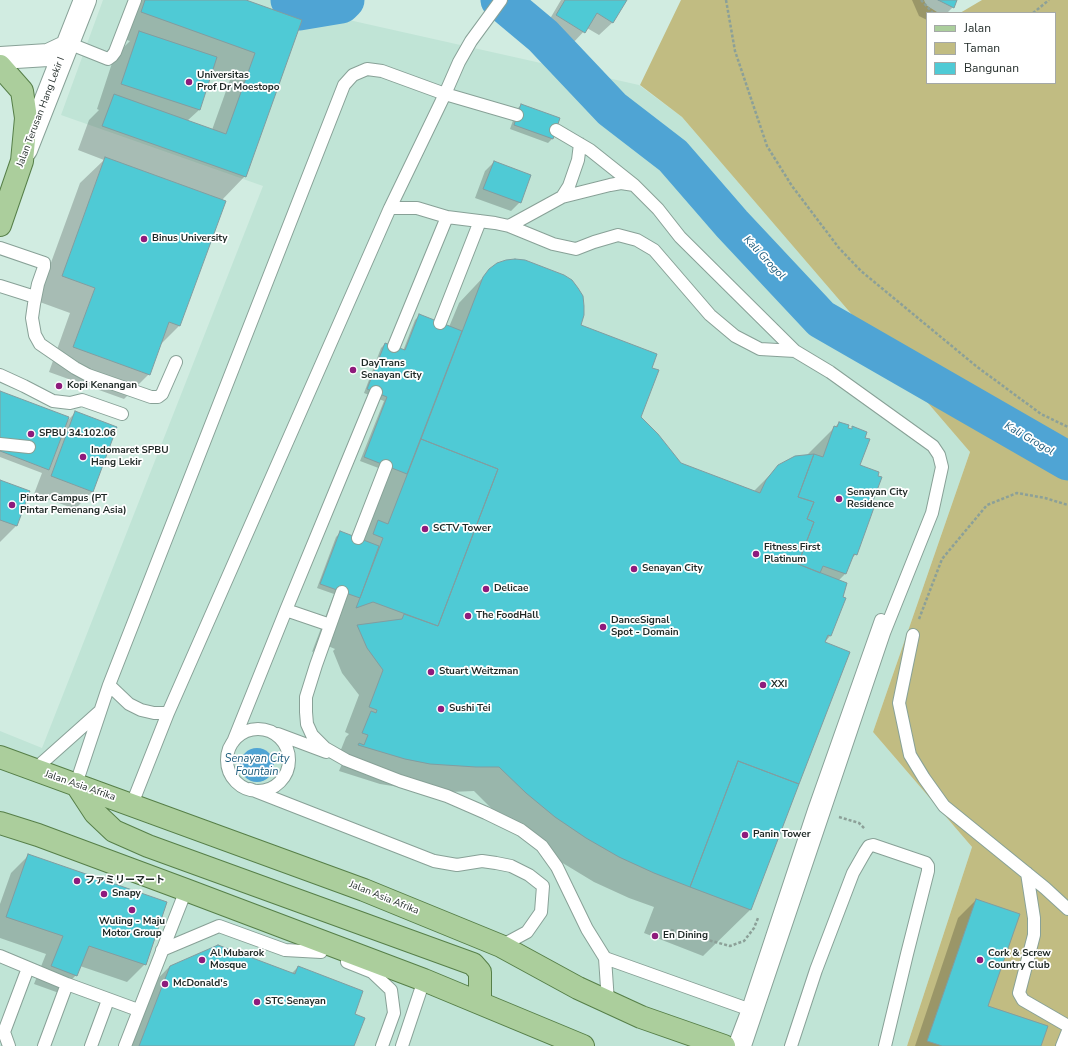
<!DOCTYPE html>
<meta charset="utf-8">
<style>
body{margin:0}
#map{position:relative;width:1068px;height:1046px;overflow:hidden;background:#d1ece1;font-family:"Nunito Sans",sans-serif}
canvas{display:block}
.legend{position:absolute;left:926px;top:12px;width:130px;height:72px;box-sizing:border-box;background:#fff;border:1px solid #a5a9a8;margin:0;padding:5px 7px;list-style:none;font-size:12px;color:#1f2926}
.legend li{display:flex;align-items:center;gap:8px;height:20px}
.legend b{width:20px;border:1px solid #a5a9a8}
</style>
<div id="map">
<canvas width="1068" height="1046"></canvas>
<ul class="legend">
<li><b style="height:5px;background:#abce9c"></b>Jalan</li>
<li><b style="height:11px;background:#c1bc82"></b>Taman</li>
<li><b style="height:11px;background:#4fcad5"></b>Bangunan</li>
</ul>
</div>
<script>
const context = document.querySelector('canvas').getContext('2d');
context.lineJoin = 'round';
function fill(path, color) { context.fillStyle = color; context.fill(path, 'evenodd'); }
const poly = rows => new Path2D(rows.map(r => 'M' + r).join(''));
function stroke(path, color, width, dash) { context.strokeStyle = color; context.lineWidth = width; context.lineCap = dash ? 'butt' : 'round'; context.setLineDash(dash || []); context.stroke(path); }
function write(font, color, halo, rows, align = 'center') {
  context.font = font + ' "Nunito Sans","Noto Sans JP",sans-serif'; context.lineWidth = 3.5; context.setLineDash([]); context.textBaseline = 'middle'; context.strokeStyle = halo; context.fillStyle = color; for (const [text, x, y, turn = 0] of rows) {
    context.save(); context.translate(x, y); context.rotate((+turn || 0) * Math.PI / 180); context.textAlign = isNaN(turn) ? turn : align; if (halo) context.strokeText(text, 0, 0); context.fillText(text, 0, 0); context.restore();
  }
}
const built = poly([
 [103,0,316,0,331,16,639,85,682,117,970,452,873,732,972,847,907,1046,0,1046,0,731,42,748,263,186,61,115]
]);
const green = poly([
 [681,0,924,0,926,5,937,12,944,13,927,13,927,83,1055,83,1055,13,960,13,982,0,1068,0,1068,1046,907,1046,972,847,873,732,970,452,682,117,640,85]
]);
const water = poly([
 '240 765a17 17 0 1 1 34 0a17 17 0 1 1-34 0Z'
]);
const shadow = poly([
 [130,0,243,0,300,20,245,176,221,201,179,326,159,346,149,374,124,399,49,372,70,313,37,301,80,183,104,160,78,150,89,120,99,110,97,109,114,57,130,41,117,37],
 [212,71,231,77,212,130,187,121,199,110],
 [561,0,626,0,613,22,599,35,587,28,571,45,544,29],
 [912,0,956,0,953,7,947,13,927,13,927,20,919,16],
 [521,105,552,139,548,143,510,129,517,109],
 [494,162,520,202,511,211,475,198,485,171],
 [490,270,651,368,640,417,680,464,754,491,779,466,806,456,839,423,847,428,851,430,853,428,859,465,856,554,851,559,845,574,838,581,841,597,844,598,830,636,824,643,849,652,750,910,703,956,644,933,654,907,629,898,594,882,561,862,501,818,474,791,450,792,405,788,380,784,339,771,344,759,338,757,346,737,349,734,345,732,359,695,342,673,333,651,335,649,328,646,312,652,334,594,317,588,336,537,340,533,356,538,389,472,360,461,384,401,364,393,381,348,385,344,403,351,415,320,419,316,449,327,459,303],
 [0,392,66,422,76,412,92,492,75,509,34,494,42,473,0,457],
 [0,481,16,526,0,542],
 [28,856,145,964,127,982,80,966,76,975,59,993,34,984,46,954,0,938,0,904,11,873],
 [976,900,987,1006,1040,1046,915,1046,958,918],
 [170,966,291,974,298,967,353,1015,353,1046,125,1046,145,992]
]);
const river = poly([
 [290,0,299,11,341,4,345,0],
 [500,0,543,36,612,109,673,156,732,224,821,319,1068,461]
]);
const building = poly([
 [145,0,246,0,302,20,246,177,102,126,114,94,226,134,255,53,141,12,145,0],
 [565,0,627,0,613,23,597,13,585,33,556,15,565,0],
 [938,0,957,0,954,8,938,0],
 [139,31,217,57,200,110,121,84,139,31],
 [521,104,560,118,553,139,514,125,521,104],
 [105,157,226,201,180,326,169,322,150,375,73,347,95,288,62,276,105,157],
 [494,161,531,175,521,203,483,189,494,161],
 [515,259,525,260,564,275,572,280,578,288,583,296,584,306,584,315,581,325,657,354,652,368,659,370,641,417,658,434,681,463,760,493,766,480,778,465,795,456,814,454,798,497,814,502,807,519,814,522,798,564,847,583,843,597,846,598,831,636,828,635,825,642,850,652,799,784,738,761,690,887,654,873,619,857,586,838,555,817,526,793,499,767,476,767,430,764,405,759,358,745,359,743,364,745,368,735,362,733,371,711,376,713,377,710,369,707,383,670,367,648,357,625,402,619,404,614,438,626,498,469,421,439,483,277,489,269,497,263,506,260,515,259],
 [419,314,462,331,407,474,364,457,387,397,367,389,385,343,405,350,419,314],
 [0,391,69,417,49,470,0,451,0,391],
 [75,411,117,427,93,492,51,476,75,411],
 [839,422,849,425,848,428,852,429,852,426,867,432,865,438,870,439,860,465,879,472,878,476,882,477,873,501,876,502,857,555,854,554,846,574,823,566,820,573,798,564,814,522,807,519,814,502,798,497,814,454,823,457,834,426,837,427,839,422],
 [421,439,498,469,438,626,373,602,356,608,383,538,373,534,378,520,388,524,421,439],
 [0,480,30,491,17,526,0,520,0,480],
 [340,531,379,546,360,598,320,584,340,531],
 [738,761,799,784,751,910,690,887,738,761],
 [28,854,167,902,146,965,89,946,77,976,51,966,63,936,6,917,28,854],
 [976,899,1020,914,988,1006,1048,1026,1041,1046,942,1046,927,1041,976,899],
 [218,945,295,974,298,966,363,991,355,1014,365,1018,354,1046,139,1046,170,966,218,945]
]);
const path = poly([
 [726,0,735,51,767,146,792,186,839,248,861,271,976,366,1041,414,1068,427],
 [921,0,933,13],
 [1033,13,1049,0],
 [919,619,942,559,987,505,1017,493,1045,498,1068,505],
 [839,817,859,823,865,829],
 [671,930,730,946,744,941,754,928,758,918]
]);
const service = poly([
 [68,43,108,59,112,56,115,52,135,0],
 [556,130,590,150,634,185,658,209,680,237,795,351,830,372,933,446,939,455,942,467,932,513,884,633,745,1046],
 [562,197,569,186,578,160,580,144],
 [390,208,417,208,447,217,495,223,509,226,553,244,576,249,594,242,618,235,637,240,654,250,710,315,735,336,760,349,795,351],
 [509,226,562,197,610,185,621,183,634,185],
 [0,248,44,263,44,267,38,284,34,304,32,318,35,335,40,344,75,368,88,375,151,397,158,397,162,394,176,362],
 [0,286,35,297],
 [440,323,480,221],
 [394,346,447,217],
 [0,375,24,386,53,401,70,403,82,400,122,414],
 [0,444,29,447],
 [358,538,386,466],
 [342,592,316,665,306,697,306,712,307,724,312,735,325,748,346,760,400,781,447,796,486,813,521,830,542,846,557,867,587,929,605,958,608,1002],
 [286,610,330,625],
 [913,635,899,703,910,755,924,778,944,806,1045,888,1068,909],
 [109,685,129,704,141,710,154,713,168,713],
 '227 760a31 31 0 1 1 62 0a31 31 0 1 1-62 0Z',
 [278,734,326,752],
 [233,742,286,610,376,392],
 [34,770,99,712],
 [76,784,109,685,344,85,353,75,367,69,382,71,445,94,517,115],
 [250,789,434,861,457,865,482,861,496,863,511,866,529,875,543,886,541,912,527,932,501,946],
 [132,804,168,713,390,208,445,94,459,62,471,41,501,0],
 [1027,873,1034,918,1034,935,1019,993,1023,1000,1068,1026],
 [162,950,219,926,285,950,321,952],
 [0,956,67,984,138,1010],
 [605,958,748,1009],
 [347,962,372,972,391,990,394,1013,382,1046],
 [9,1046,4,1032,28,968],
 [44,1046,67,984],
 [91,1046,108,1000],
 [125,1046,186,890],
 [402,1046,424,980],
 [734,1046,748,1009,814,810,881,620],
 [791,1046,816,970,853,873,865,852,869,846,873,845,926,863,928,866,928,871,907,954,885,1046],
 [1062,1046,1068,1031]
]);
const minor = poly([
 [0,58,48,55,67,46],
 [26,150,85,0]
]);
const primary = poly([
 [0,66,22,91,26,118,22,161,0,225],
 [0,757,364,890,501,946,578,988,641,1017,724,1046],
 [76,784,95,813,114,831,148,846,473,964,480,972,480,1003],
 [0,823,38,835,186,890,424,980,583,1046]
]);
const markers = [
 [189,82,4,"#8e1b7c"],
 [144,239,4,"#8e1b7c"],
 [353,370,4,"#8e1b7c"],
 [59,386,4,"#8e1b7c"],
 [31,434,4,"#8e1b7c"],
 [83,457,4,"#8e1b7c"],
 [839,499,4,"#8e1b7c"],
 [12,505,4,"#8e1b7c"],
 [425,529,4,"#8e1b7c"],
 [756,554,4,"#8e1b7c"],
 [634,569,4,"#8e1b7c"],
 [486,589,4,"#8e1b7c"],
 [468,616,4,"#8e1b7c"],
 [603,627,4,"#8e1b7c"],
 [431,672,4,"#8e1b7c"],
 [763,685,4,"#8e1b7c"],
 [441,709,4,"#8e1b7c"],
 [745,835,4,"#8e1b7c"],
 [77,881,4,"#8e1b7c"],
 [104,894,4,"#8e1b7c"],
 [132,910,4,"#8e1b7c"],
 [655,936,4,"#8e1b7c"],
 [202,960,4,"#8e1b7c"],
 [980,960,4,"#8e1b7c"],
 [165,984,4,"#8e1b7c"],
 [257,1002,4,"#8e1b7c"]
];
const poiNames = [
 ["Universitas",197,76],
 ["Prof Dr Moestopo",197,88],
 ["Binus University",152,239],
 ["DayTrans",361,364],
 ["Senayan City",361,376],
 ["Kopi Kenangan",67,386],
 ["SPBU 34.102.06",39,434],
 ["Indomaret SPBU",91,451],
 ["Hang Lekir",91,463],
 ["Senayan City",847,493],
 ["Residence",847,505],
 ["Pintar Campus (PT",20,499],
 ["Pintar Pemenang Asia)",20,511],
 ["SCTV Tower",433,529],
 ["Fitness First",764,548],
 ["Platinum",764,560],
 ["Senayan City",642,569],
 ["Delicae",494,589],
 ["The FoodHall",476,616],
 ["DanceSignal",611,621],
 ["Spot - Domain",611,633],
 ["Stuart Weitzman",439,672],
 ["XXI",771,685],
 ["Sushi Tei",449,709],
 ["Panin Tower",753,835],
 ["ファミリーマート",85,881],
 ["Snapy",112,894],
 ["Wuling - Maju",132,922,"center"],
 ["Motor Group",132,934,"center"],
 ["En Dining",663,936],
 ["Al Mubarok",210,954],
 ["Mosque",210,966],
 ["Cork & Screw",988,954],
 ["Country Club",988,966],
 ["McDonald's",173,984],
 ["STC Senayan",265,1002]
];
const streetNames = [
 ["Jalan Terusan Hang Lekir I",41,112,-69],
 ["Jalan Asia Afrika",80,786,19],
 ["Jalan Asia Afrika",384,898,22]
];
const waterNames = [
 ["Kali Grogol",764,258,47],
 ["Kali Grogol",1029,439,30],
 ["Senayan City",257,759],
 ["Fountain",257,772]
];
fill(built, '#c0e4d6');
fill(green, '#c1bc82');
fill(water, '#4fa4d4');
fill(shadow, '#0003');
stroke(river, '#4fa4d4', 39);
fill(building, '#4fcad5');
stroke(building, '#819da0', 1);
stroke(service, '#88a197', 14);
stroke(minor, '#88a197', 24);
stroke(primary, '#567f48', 24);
stroke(path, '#8ca098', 2.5, [3, 2]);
stroke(service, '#fff', 12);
stroke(minor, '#fff', 22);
stroke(primary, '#abce9c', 22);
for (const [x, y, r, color] of markers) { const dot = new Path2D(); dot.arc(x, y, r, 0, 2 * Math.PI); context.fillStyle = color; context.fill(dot); stroke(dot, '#fff', 1.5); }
write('bold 10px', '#1f2926', '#fff', poiNames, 'left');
write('10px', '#1f2926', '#fff', streetNames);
write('italic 11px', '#1b5b7c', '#fff', waterNames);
</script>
